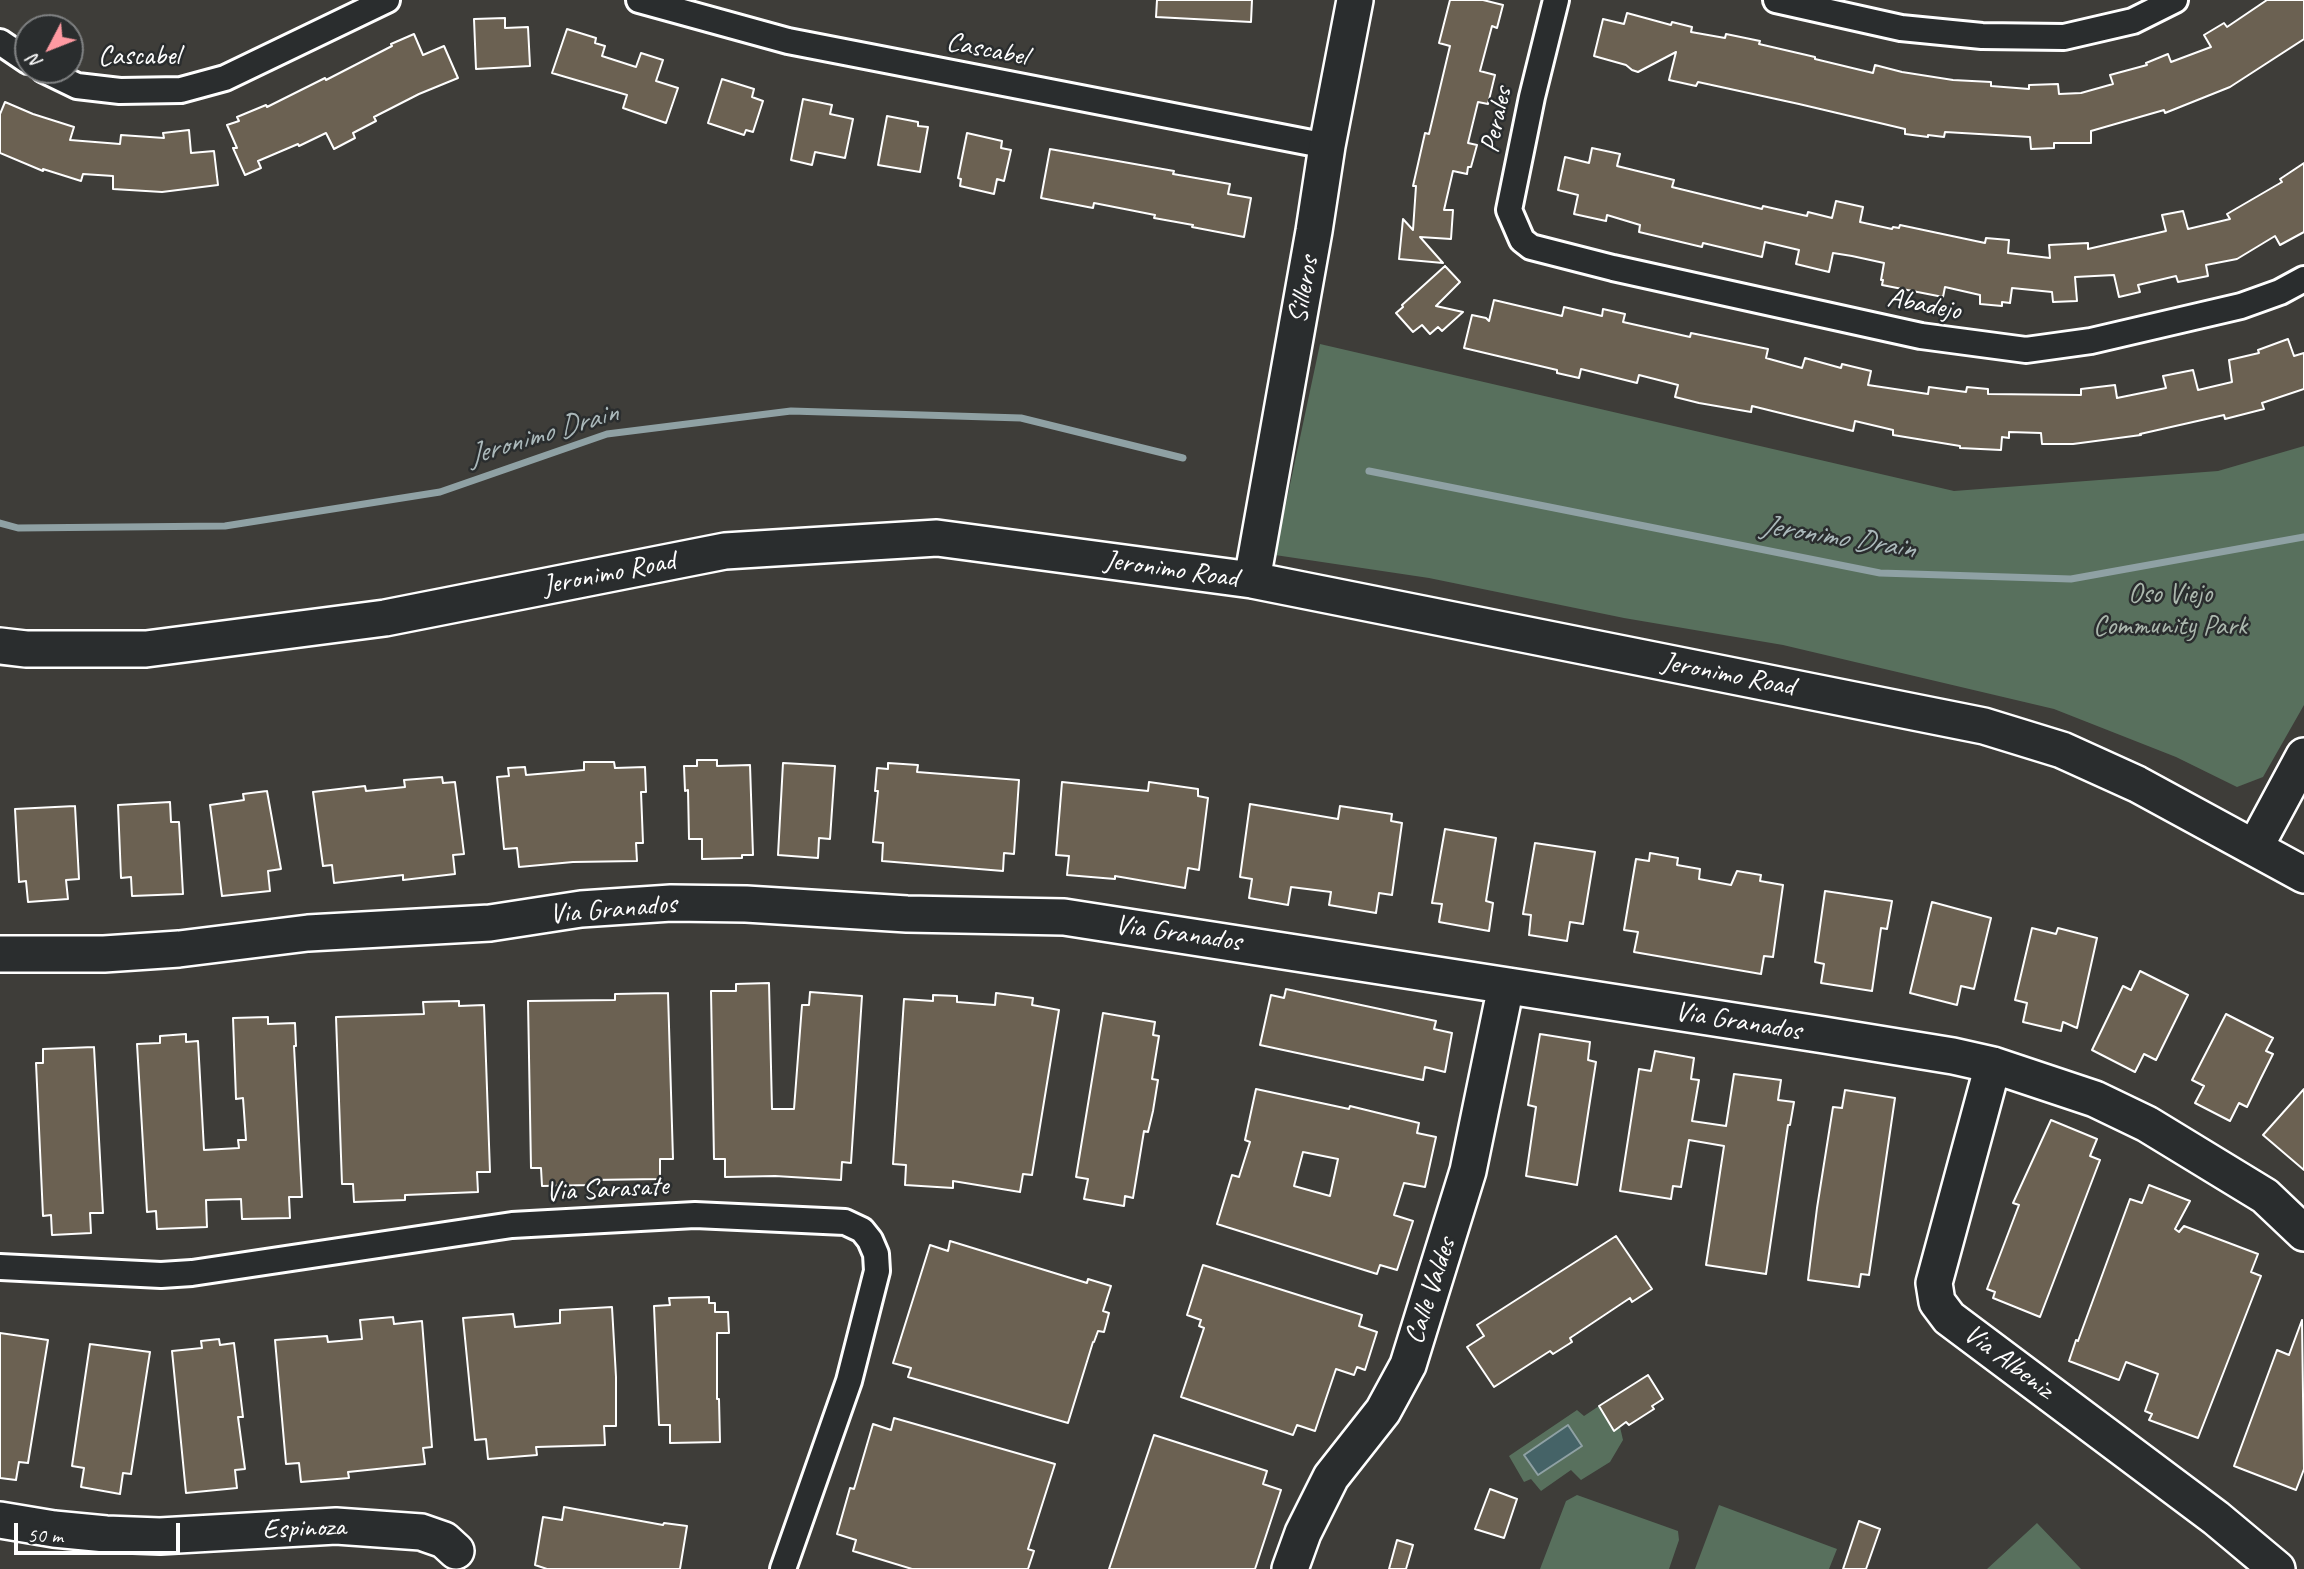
<!DOCTYPE html>
<style>
body{margin:0}
#map{position:relative;width:2304px;height:1569px;overflow:hidden;background:#3e3d39;font-family:Caveat,sans-serif}
canvas{display:block}
.north{position:absolute;left:14px;top:14px;width:70px;height:70px;box-sizing:border-box;background:#2a2d2e;border:2px solid #7f8182;border-radius:50%;rotate:228deg;font-size:19px;font-weight:700;line-height:28px;text-align:center;color:#fff}
.north::after{content:'';display:block;margin:auto;width:24px;height:32px;background:#ff9aa2;clip-path:polygon(50% 0,100% 100%,50% 72%,0 100%)}
.scale{position:absolute;left:14px;top:1523px;width:166px;height:32px;box-sizing:border-box;border:4px solid #fff;border-top:0;padding-left:9px;font-size:21px;line-height:24px;white-space:nowrap;color:#fff;-webkit-text-stroke:5px #2a2d2e;paint-order:stroke}
</style>
<div id="map">
<canvas width="2304" height="1569"></canvas>
<div class="north">N</div>
<div class="scale">50 m</div>
</div>
<script>
const context = document.querySelector('canvas').getContext('2d');
context.lineJoin = 'round';
function fill(path, color) { context.fillStyle = color; context.fill(path, 'evenodd'); }
const poly = rows => new Path2D(rows.map(r => 'M' + r).join(''));
function stroke(path, color, width, dash) { context.strokeStyle = color; context.lineWidth = width; context.lineCap = dash ? 'butt' : 'round'; context.setLineDash(dash || []); context.stroke(path); }
function write(font, color, halo, rows, align = 'center') {
  context.font = font + ' Caveat,sans-serif'; context.lineWidth = 5; context.setLineDash([]); context.textBaseline = 'middle'; context.strokeStyle = halo; context.fillStyle = color; for (const [text, x, y, turn = 0] of rows) {
    context.save(); context.translate(x, y); context.rotate((+turn || 0) * Math.PI / 180); context.textAlign = isNaN(turn) ? turn : align; if (halo) context.strokeText(text, 0, 0); context.fillText(text, 0, 0); context.restore();
  }
}
const green = poly([
 [1320,344,1954,491,2218,471,2304,446,2304,705,2263,777,2237,787,2176,757,2054,709,1783,645,1624,618,1429,578,1275,555],
 [1599,1406,1614,1430,1620,1427,1623,1440,1610,1462,1581,1480,1571,1470,1541,1491,1531,1479,1524,1482,1509,1456,1577,1410,1584,1416],
 [1577,1495,1678,1531,1679,1540,1669,1569,1540,1569,1566,1501],
 [1719,1505,1837,1549,1829,1569,1695,1569],
 [2037,1523,2081,1569,1987,1569]
]);
const water = poly([
 [1568,1425,1582,1446,1538,1475,1524,1455,1568,1425]
]);
const stream = poly([
 [1369,471,1880,573,2071,579,2304,537],
 [0,523,18,528,225,526,440,492,607,434,791,411,1021,418,1183,458]
]);
const building = poly([
 [1157,0,1252,0,1251,22,1156,17,1157,0],
 [1450,0,1483,0,1503,5,1497,28,1492,26,1480,71,1495,75,1488,104,1478,102,1468,143,1477,145,1471,167,1468,167,1467,174,1453,171,1444,210,1453,210,1451,239,1420,237,1443,263,1399,259,1403,219,1413,230,1416,186,1413,186,1425,133,1429,134,1450,46,1439,43,1450,0],
 [2267,0,2304,0,2304,39,2230,87,2165,113,2164,110,2091,131,2091,143,2054,143,2054,148,2031,149,2030,137,1945,132,1944,137,1928,135,1928,137,1905,134,1905,129,1799,104,1698,82,1696,86,1669,80,1676,52,1638,72,1632,70,1626,65,1594,56,1603,19,1624,24,1627,13,1671,25,1672,22,1692,27,1691,32,1725,38,1726,34,1760,41,1759,44,1815,57,1815,59,1873,73,1875,65,1902,72,1953,80,1991,82,1991,86,2029,89,2029,85,2058,84,2059,94,2081,93,2113,84,2110,75,2147,65,2146,63,2168,54,2171,62,2211,47,2204,35,2224,23,2227,27,2267,0],
 [505,18,505,28,528,27,530,66,476,69,474,19,505,18],
 [567,29,596,38,595,43,605,46,602,56,636,67,641,53,663,60,656,81,678,88,666,123,623,108,627,95,552,73,567,29],
 [414,34,423,55,444,46,458,78,419,94,374,117,376,121,353,133,355,138,334,149,326,133,299,146,298,144,258,161,261,168,245,175,233,148,237,148,227,125,239,121,237,117,266,105,267,107,325,78,326,80,392,46,391,44,414,34],
 [722,79,754,89,752,97,763,101,753,132,746,130,744,135,708,123,722,79],
 [803,99,832,105,830,114,853,119,845,158,815,152,812,165,791,160,803,99],
 [5,102,33,114,74,127,70,140,120,144,121,135,164,138,163,133,189,130,191,153,214,151,218,185,162,192,113,189,113,176,83,174,81,181,43,169,43,171,0,153,0,114,5,102],
 [887,116,918,122,918,126,928,127,920,172,878,165,887,116],
 [967,133,1002,141,1001,148,1011,150,1004,181,997,179,994,194,960,186,961,179,958,178,967,133],
 [1592,148,1620,154,1617,166,1674,180,1672,187,1762,209,1763,206,1807,216,1808,212,1832,218,1836,201,1863,207,1860,222,1892,229,1893,227,1899,228,1900,225,1985,243,1986,238,2009,240,2008,253,2050,258,2049,245,2088,243,2088,249,2166,231,2162,215,2183,211,2188,229,2230,219,2227,214,2282,182,2280,179,2304,163,2304,232,2280,245,2275,236,2237,259,2206,265,2208,276,2178,282,2176,276,2138,285,2140,292,2119,297,2114,275,2075,277,2077,301,2053,302,2052,292,2012,288,2010,303,2002,302,2002,306,1980,304,1980,295,1945,287,1943,297,1882,285,1883,280,1881,280,1884,263,1852,256,1833,253,1829,272,1796,264,1799,250,1765,242,1762,257,1703,243,1702,247,1639,232,1640,225,1607,215,1606,221,1574,214,1578,195,1558,190,1565,157,1589,163,1592,148],
 [1050,149,1174,171,1173,174,1230,184,1228,194,1251,198,1244,237,1192,227,1193,225,1154,218,1155,215,1094,203,1093,208,1041,198,1050,149],
 [1445,266,1460,282,1436,306,1463,312,1442,331,1438,327,1430,334,1422,325,1413,332,1396,313,1403,307,1402,305,1445,266],
 [1494,300,1562,316,1564,307,1602,316,1603,309,1625,314,1623,322,1690,337,1691,333,1768,349,1766,358,1802,368,1805,358,1841,368,1842,364,1871,371,1868,385,1928,394,1929,387,1966,392,1967,387,1988,389,1988,394,2081,395,2081,389,2115,385,2117,398,2166,388,2163,376,2193,370,2198,390,2232,382,2229,360,2259,353,2258,350,2288,339,2294,356,2304,353,2304,389,2262,403,2264,409,2225,419,2224,415,2140,434,2141,435,2073,444,2042,444,2041,433,2009,432,2009,438,2002,437,2001,450,1960,448,1960,446,1893,435,1893,430,1855,421,1853,431,1752,406,1751,412,1699,403,1675,397,1678,385,1639,375,1637,383,1581,369,1579,378,1557,373,1557,370,1464,348,1472,315,1486,318,1489,321,1494,300],
 [697,760,717,760,717,766,750,765,753,855,742,855,742,858,702,859,702,839,689,839,688,790,685,791,684,766,697,766,697,760],
 [584,762,614,762,615,768,645,767,646,792,641,792,643,843,636,843,637,861,573,862,519,867,517,848,504,849,497,777,509,776,508,768,525,767,526,775,584,770,584,762],
 [783,763,835,766,830,839,819,838,818,858,778,855,783,763],
 [888,763,918,765,917,772,1019,780,1014,854,1004,853,1003,871,882,861,883,843,873,842,878,791,875,791,877,768,888,769,888,763],
 [442,777,443,783,455,782,464,854,453,855,455,874,403,880,403,875,334,883,332,865,323,866,313,792,365,786,366,791,405,787,404,780,442,777],
 [1062,782,1148,791,1149,782,1198,789,1198,796,1208,798,1199,870,1188,868,1185,888,1115,876,1115,879,1067,875,1069,856,1056,855,1062,782],
 [267,791,281,869,268,871,270,891,222,896,210,805,244,800,243,794,267,791],
 [170,802,171,822,179,822,183,894,132,896,131,877,121,878,118,805,170,802],
 [1250,804,1338,819,1340,806,1392,814,1391,821,1402,823,1392,895,1379,893,1376,913,1329,905,1331,892,1291,887,1288,905,1249,898,1252,879,1240,877,1250,804],
 [75,806,79,879,66,880,68,899,28,902,26,881,19,882,15,809,75,806],
 [1445,829,1496,838,1486,901,1493,903,1489,931,1439,922,1442,904,1432,903,1445,829],
 [1535,843,1595,852,1583,924,1570,922,1567,941,1529,935,1531,915,1523,914,1535,843],
 [1650,853,1678,858,1677,865,1700,869,1699,879,1731,885,1737,871,1761,875,1760,881,1783,885,1773,957,1764,956,1761,974,1634,952,1638,932,1624,930,1636,859,1649,861,1650,853],
 [1825,891,1892,901,1887,929,1881,928,1872,991,1821,983,1824,964,1815,962,1825,891],
 [1932,902,1991,918,1974,989,1961,986,1957,1005,1910,993,1932,902],
 [2032,928,2056,934,2058,928,2097,938,2077,1028,2063,1022,2061,1031,2023,1022,2027,1003,2015,1000,2032,928],
 [2140,971,2188,995,2156,1060,2144,1054,2135,1072,2092,1050,2123,986,2131,990,2140,971],
 [769,983,772,1109,794,1109,802,1005,809,1005,810,992,862,996,851,1163,842,1162,841,1180,775,1176,725,1177,725,1159,714,1159,711,991,736,991,736,984,769,983],
 [1286,989,1436,1021,1434,1029,1452,1033,1445,1072,1425,1067,1423,1080,1260,1045,1271,995,1284,998,1286,989],
 [668,993,673,1159,660,1159,660,1179,592,1180,592,1185,542,1186,541,1168,531,1168,528,1001,615,1000,615,994,668,993],
 [996,993,1033,998,1032,1005,1059,1010,1032,1175,1023,1174,1020,1192,953,1181,953,1188,905,1185,906,1165,893,1164,904,999,933,1001,933,995,957,996,957,1002,995,1005,996,993],
 [459,1001,459,1006,484,1005,490,1172,477,1172,478,1192,405,1195,405,1200,354,1202,353,1184,342,1184,336,1017,424,1014,423,1002,459,1001],
 [1103,1013,1155,1022,1153,1035,1159,1036,1152,1079,1158,1080,1153,1111,1148,1132,1144,1131,1133,1198,1125,1196,1124,1206,1084,1199,1088,1179,1076,1177,1103,1013],
 [2226,1014,2273,1038,2266,1051,2273,1054,2260,1080,2247,1107,2239,1103,2230,1121,2195,1103,2204,1086,2192,1080,2226,1014],
 [268,1017,268,1024,295,1023,296,1046,294,1046,302,1197,289,1197,290,1218,242,1219,241,1199,206,1200,207,1227,157,1229,156,1211,147,1212,137,1044,160,1043,160,1036,186,1034,186,1042,198,1041,204,1150,239,1148,238,1140,246,1140,243,1098,236,1099,233,1018,268,1017],
 [1540,1034,1590,1042,1588,1060,1596,1062,1577,1185,1526,1176,1536,1107,1528,1105,1540,1034],
 [94,1047,103,1213,90,1213,91,1233,52,1235,51,1215,43,1216,36,1063,43,1063,43,1049,94,1047],
 [1655,1051,1694,1058,1691,1079,1699,1080,1692,1121,1726,1126,1734,1074,1781,1080,1778,1100,1794,1102,1790,1125,1788,1125,1766,1274,1706,1265,1724,1146,1689,1140,1681,1187,1673,1186,1671,1199,1620,1191,1639,1069,1651,1071,1655,1051],
 [1256,1089,1349,1109,1350,1106,1419,1123,1417,1133,1436,1137,1425,1187,1404,1183,1394,1215,1413,1221,1397,1270,1380,1265,1377,1274,1217,1224,1232,1175,1239,1177,1250,1142,1245,1140,1256,1089],
 [1303,1152,1338,1159,1330,1196,1294,1186,1303,1152],
 [2304,1089,2304,1170,2263,1135,2304,1089],
 [1845,1090,1895,1098,1869,1275,1861,1274,1859,1287,1808,1280,1817,1208,1833,1107,1842,1108,1845,1090],
 [2051,1120,2097,1139,2090,1156,2100,1160,2040,1317,1993,1298,1995,1292,1987,1289,2019,1205,2013,1203,2051,1120],
 [2149,1185,2190,1201,2175,1229,2179,1232,2184,1226,2258,1254,2251,1272,2261,1276,2198,1438,2149,1420,2152,1414,2145,1411,2158,1374,2126,1362,2119,1380,2069,1361,2076,1340,2078,1341,2130,1199,2142,1203,2149,1185],
 [1616,1236,1652,1289,1632,1302,1630,1298,1570,1338,1572,1342,1553,1354,1550,1351,1494,1387,1467,1347,1484,1336,1477,1325,1616,1236],
 [950,1241,1087,1283,1088,1279,1111,1286,1103,1311,1109,1313,1104,1332,1098,1331,1094,1342,1093,1342,1068,1423,908,1377,911,1368,893,1363,930,1245,948,1251,950,1241],
 [1203,1265,1362,1315,1359,1326,1377,1332,1365,1370,1357,1367,1354,1375,1336,1369,1315,1431,1297,1425,1293,1435,1181,1397,1204,1328,1199,1326,1201,1320,1187,1315,1203,1265],
 [709,1297,709,1303,715,1303,715,1312,728,1312,729,1333,717,1333,717,1399,719,1399,720,1442,670,1443,670,1425,659,1425,654,1306,670,1305,669,1298,709,1297],
 [612,1307,616,1377,616,1426,604,1426,605,1445,536,1447,537,1455,488,1459,486,1439,475,1440,463,1318,513,1314,515,1327,560,1323,560,1310,612,1307],
 [393,1317,394,1324,422,1321,432,1447,423,1448,425,1464,348,1472,349,1478,301,1482,299,1463,286,1464,275,1340,327,1336,328,1342,362,1339,360,1320,393,1317],
 [2302,1320,2304,1469,2296,1490,2234,1466,2277,1350,2289,1355,2302,1320],
 [0,1333,48,1340,28,1463,19,1462,16,1480,0,1478,0,1333],
 [219,1339,220,1345,234,1343,243,1417,238,1417,245,1469,235,1470,237,1488,186,1493,172,1351,202,1348,201,1341,219,1339],
 [90,1344,150,1352,131,1474,123,1473,120,1494,81,1487,84,1468,72,1466,90,1344],
 [1648,1375,1663,1399,1652,1406,1654,1409,1629,1425,1626,1422,1614,1431,1599,1406,1648,1375],
 [894,1418,1055,1464,1028,1549,1034,1551,1028,1569,912,1569,853,1551,856,1540,837,1534,850,1488,854,1489,873,1424,891,1430,894,1418],
 [1154,1435,1267,1471,1263,1484,1281,1490,1255,1569,1109,1569,1154,1435],
 [1490,1489,1517,1499,1504,1538,1475,1529,1490,1489],
 [564,1507,663,1525,664,1523,687,1526,680,1569,547,1569,535,1565,543,1517,562,1520,564,1507],
 [1859,1521,1880,1529,1866,1569,1843,1569,1859,1521],
 [1397,1540,1413,1545,1406,1569,1389,1569,1397,1540]
]);
const street = poly([
 [639,0,788,41,1327,146],
 [1556,0,1532,97,1509,210,1522,240,1531,247,1613,268,1921,336,2026,350,2091,341,2241,306,2280,292,2304,279],
 [1776,0,1901,28,1982,36,2064,37,2133,21,2175,0],
 [0,42,28,61],
 [44,70,77,86,120,91,181,90,225,78,387,0],
 [0,1267,161,1275,192,1273,512,1225,695,1215,845,1222,862,1230,870,1240,876,1254,877,1271,849,1381,783,1569]
]);
const secondary = poly([
 [1252,580,1314,231,1327,146,1355,0],
 [0,646,26,649,146,649,385,618,725,551,937,538,1252,580,1984,726,2062,750,2137,784,2304,875],
 [2255,847,2304,756],
 [0,954,104,954,179,949,308,933,490,923,581,909,671,903,746,904,907,914,1064,917,1824,1035,1953,1056,1993,1065,2095,1099,2147,1124,2265,1196,2304,1233],
 [1993,1065,1934,1283,1937,1302,1949,1318,2216,1518,2277,1569],
 [0,1520,54,1529,106,1534,160,1536,336,1526,421,1532,444,1540,456,1551],
 [1290,1569,1303,1533,1331,1477,1383,1411,1408,1365,1468,1171,1506,986]
]);
const streetNames = [
 ["Cascabel",987,50,11],
 ["Cascabel",139,57],
 ["Perales",1497,120,-78],
 ["Silleros",1304,290,-80],
 ["Abadejo",1924,305,11],
 ["Jeronimo Road",1171,570,8],
 ["Jeronimo Road",609,574,-11],
 ["Jeronimo Road",1728,675,11],
 ["Via Granados",613,910,-5],
 ["Via Granados",1178,934,8],
 ["Via Granados",1738,1022,9],
 ["Via Sarasate",607,1190,-3],
 ["Calle Valdes",1431,1291,-72],
 ["Via Albeniz",2008,1362,37],
 ["Espinoza",304,1529,-2]
];
const parkNames = [
 ["Oso Viejo",2170,595],
 ["Community Park",2170,627]
];
const waterNames = [
 ["Jeronimo Drain",543,435,-17],
 ["Jeronimo Drain",1838,538,9]
];
fill(green, '#58705d');
fill(water, '#456367');
stroke(water, '#8fa1a4', 2);
stroke(stream, '#8fa1a4', 7);
fill(building, '#6b6152');
stroke(building, '#fff', 2);
stroke(street, '#fff', 30);
stroke(secondary, '#fff', 40);
stroke(street, '#2a2d2e', 24);
stroke(secondary, '#2a2d2e', 35);
write('28px', '#fff', '#2a2d2e', streetNames);
write('28px', '#acb8ae', '#2a2d2e', parkNames);
write('italic 30px', '#abb9bb', '#2a2d2e', waterNames);
</script>
